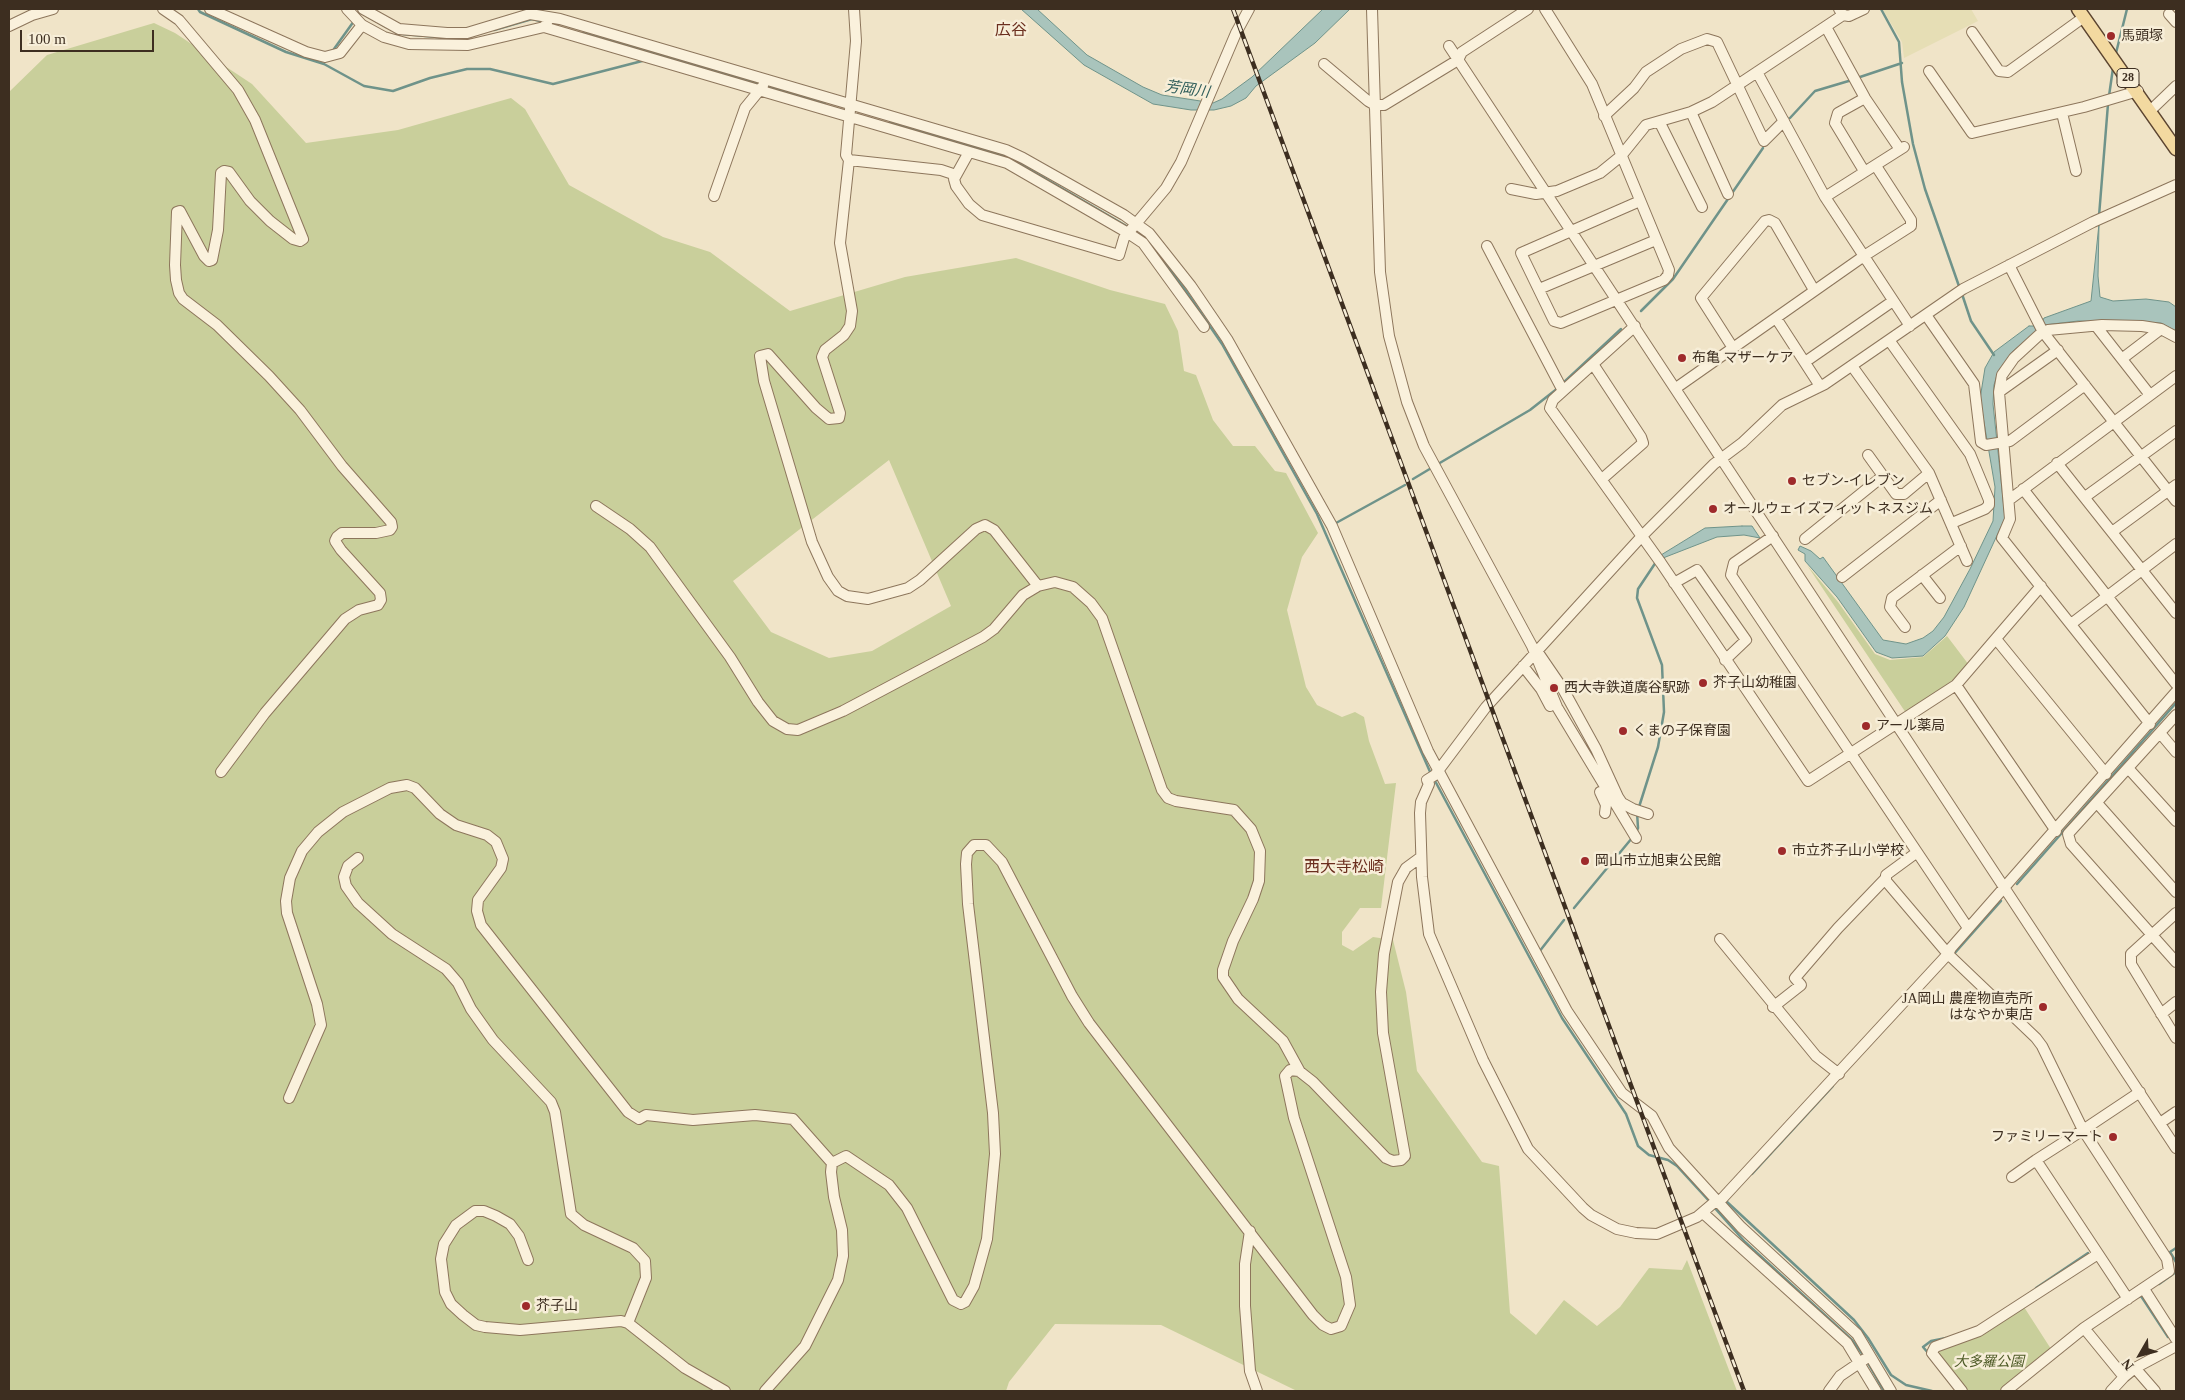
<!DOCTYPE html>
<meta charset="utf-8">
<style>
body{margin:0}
#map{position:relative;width:2185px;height:1400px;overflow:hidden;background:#f0e4c8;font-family:"Times New Roman",serif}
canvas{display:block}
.frame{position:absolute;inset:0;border:10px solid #3d2e20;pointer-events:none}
.north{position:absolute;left:2115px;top:1330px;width:50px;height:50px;-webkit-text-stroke:4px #f7eed8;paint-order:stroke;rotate:232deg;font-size:14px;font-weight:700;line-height:20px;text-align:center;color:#3d2e20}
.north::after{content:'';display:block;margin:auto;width:18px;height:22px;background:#3d2e20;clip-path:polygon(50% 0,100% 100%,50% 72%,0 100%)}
.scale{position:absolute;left:20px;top:30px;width:134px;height:22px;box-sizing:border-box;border:2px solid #3d2e20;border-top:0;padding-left:6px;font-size:15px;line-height:18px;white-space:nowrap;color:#3d2e20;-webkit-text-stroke:4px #f7eed8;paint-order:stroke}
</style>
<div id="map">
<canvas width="2185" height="1400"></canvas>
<div class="frame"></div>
<div class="north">N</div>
<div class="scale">100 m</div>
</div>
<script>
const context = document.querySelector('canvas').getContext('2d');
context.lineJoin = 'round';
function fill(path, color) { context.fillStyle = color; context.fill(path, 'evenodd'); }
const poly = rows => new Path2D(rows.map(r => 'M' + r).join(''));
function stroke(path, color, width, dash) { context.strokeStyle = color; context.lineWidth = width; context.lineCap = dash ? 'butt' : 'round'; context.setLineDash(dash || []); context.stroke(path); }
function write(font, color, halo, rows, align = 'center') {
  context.font = font + ' "Times New Roman","Noto Sans JP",serif'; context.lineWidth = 5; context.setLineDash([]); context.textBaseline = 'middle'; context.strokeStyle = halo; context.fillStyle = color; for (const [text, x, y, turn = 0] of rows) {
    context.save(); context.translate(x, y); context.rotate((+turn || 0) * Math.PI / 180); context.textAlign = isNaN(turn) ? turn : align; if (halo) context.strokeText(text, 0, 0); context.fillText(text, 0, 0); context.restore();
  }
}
const farmland = poly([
 [1971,9,1978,21,1904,58,1902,42,1883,10]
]);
const green = poly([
 [154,23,175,33,252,84,306,143,398,130,511,98,525,109,569,185,663,237,710,252,790,311,905,277,1016,258,1110,290,1165,304,1178,331,1184,371,1196,375,1213,420,1233,446,1255,446,1275,471,1286,473,1318,533,1302,557,1287,610,1306,687,1317,705,1342,717,1355,712,1364,717,1369,741,1385,784,1396,783,1381,908,1360,908,1342,932,1342,945,1353,951,1373,937,1393,940,1406,992,1417,1071,1482,1162,1499,1166,1510,1313,1536,1335,1564,1300,1597,1326,1620,1307,1649,1268,1682,1270,1687,1260,1737,1391,1297,1391,1161,1325,1055,1324,1009,1382,1006,1391,9,1391,9,92,47,55],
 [889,460,951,606,872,651,829,658,771,632,733,581],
 [1807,565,1838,602,1875,654,1890,660,1923,657,1947,636,1969,665,1953,680,1906,713],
 [2024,1307,2051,1349,2000,1391,1967,1391,1939,1354,1940,1348,1951,1346,1981,1334]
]);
const water = poly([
 [1021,9,1037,9,1087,55,1143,87,1162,95,1213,103,1222,99,1252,77,1323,9,1350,9,1315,43,1256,86,1246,98,1231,106,1214,110,1191,110,1153,104,1084,65,1021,9],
 [2099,224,2098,276,2100,297,2113,301,2146,299,2169,302,2176,307,2176,331,2161,323,2142,322,2078,321,2044,325,2042,322,2044,318,2091,301,2099,224],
 [2029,326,2034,326,2036,330,2035,333,2013,351,1998,372,1994,385,1993,404,2005,518,1964,607,1945,636,1923,656,1892,658,1876,652,1837,597,1805,561,1805,554,1798,550,1800,546,1811,551,1820,559,1823,557,1883,640,1906,644,1923,638,1933,631,1944,617,1970,569,1993,521,1995,487,1980,399,1985,368,1994,352,2029,326],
 [1742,526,1752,526,1760,538,1744,535,1717,537,1663,558,1661,555,1705,528,1742,526]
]);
const stream = poly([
 [198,9,200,12,286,52,324,64],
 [1881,9,1899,42,1902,82,1913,144,1925,189,1960,289],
 [367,16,386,27],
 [494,30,532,19,544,22],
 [583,33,760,84],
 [403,34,449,38],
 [334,49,354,21],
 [2116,53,2127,9],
 [324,64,364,86,393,91,430,78,467,69,490,69,553,84,646,60],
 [1857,78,1902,63],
 [765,86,825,104],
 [2109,96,2113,68],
 [1790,118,1815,91,1852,80],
 [890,123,1010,158,1128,227],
 [2099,216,2108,104],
 [1153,248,1186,291,1222,344,1317,514,1431,774],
 [1962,294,1971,321,1994,355],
 [1641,311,1673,279,1763,148],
 [1562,384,1621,329],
 [1438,464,1530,410,1558,388],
 [1413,479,1433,467],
 [1336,523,1405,485],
 [1434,779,1562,1018,1626,1114,1638,1146,1649,1155,1668,1160,1677,1166,1710,1202],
 [1639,807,1658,747,1664,712,1662,665,1637,598,1638,589,1656,562],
 [1636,833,1638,828,1637,812],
 [2017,884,2176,703],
 [1574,908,1632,838],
 [1539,952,1564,920],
 [1953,955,2001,901],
 [1752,1174,1833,1086],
 [1726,1201,1854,1320,1868,1338,1891,1375,1906,1385,1932,1391],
 [1713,1206,1745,1242,1852,1340,1864,1356,1884,1391],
 [2176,1248,2170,1252,2176,1262],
 [2159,1284,2176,1272],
 [2036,1288,2088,1253],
 [2115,1288,2120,1295],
 [2139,1297,2141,1296,2168,1337],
 [1929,1354,1923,1347,1931,1341,1946,1338]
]);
const minor = poly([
 [163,9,179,20,238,90,255,120,303,239,300,241,293,239,270,221,250,201,229,172,224,171,221,173,218,230,212,260,209,261,204,256,180,211,177,212,175,265,176,280,179,293,183,299,217,325,269,376,300,410,342,466,391,522,392,527,390,530,376,533,342,533,337,537,335,541,341,550,380,593,381,600,378,605,359,610,345,619,265,713,221,772],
 [210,9,306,52,325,57,340,53,362,25],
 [347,9,362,25,384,37,409,44,468,45,544,27,547,23],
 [363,9,399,29,447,33,467,33,530,14,560,19,1006,150,1023,158,1124,215,1149,233,1191,286,1227,339,1332,526,1428,751,1567,1011,1622,1093,1652,1116,1669,1148,1741,1227,1857,1334,1891,1391],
 [854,9,856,41,846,155,849,160,941,170,956,175],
 [1372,9,1380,272,1389,336,1407,402,1424,446,1532,646,1557,707,1636,838],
 [1545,9,1592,84,1669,270,1668,275,1664,280,1561,323,1554,321,1521,253,1640,201],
 [1839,9,1843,15,1849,16,1864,9],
 [2169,14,2176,22],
 [9,26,32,15,53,9],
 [544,27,1007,163,1128,233,1143,243,1204,327],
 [1826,27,1865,98,1899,148],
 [1972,32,1999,71,2008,72,2084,17],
 [1449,46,2176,1148],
 [1324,64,1368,101,1375,105,1384,105,1458,60,1462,52,1528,9],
 [1929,71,1972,133,2084,107,2138,91],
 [1757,72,1825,197,1910,326],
 [2151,110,2176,86],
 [1691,112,1728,194],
 [2062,113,2076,171],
 [1604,116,1634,88,1646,72,1681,49,1707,39,1717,42,1764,141,1784,121],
 [1660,123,1702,207],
 [969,152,954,179,956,186,969,204,982,215,1119,255,1124,238,1166,188,1181,162,1236,33,1249,9],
 [849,160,840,243,852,311,850,326,844,335,825,350,822,357,840,413,839,418,829,419,816,408,768,354,760,356,764,381,812,542,828,577,838,591,847,596,868,599,908,588,920,580,976,529,985,525,994,530,1038,586],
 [1864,171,1835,123,1838,113,1865,98],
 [1511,189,1536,194,1557,191,1600,173,1621,156,1646,125,1691,112,1712,102,1843,15],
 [714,196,745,108,763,86],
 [1825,197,1904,147],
 [1487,246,1563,391],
 [2009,265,2043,332,2176,501],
 [1539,289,1656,240],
 [1926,315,1974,384,1981,442],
 [1776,318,1820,386],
 [1635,326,1553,400,1550,408,1661,563,1808,781,1956,685,2041,586],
 [2096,326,2150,395],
 [1889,340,1970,454,1989,500,1989,505,1985,509,1952,523],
 [1733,348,1701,298,1765,221,1769,220,1775,223,1814,290],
 [2058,350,1999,392,2010,519,2002,538,2150,724],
 [2123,358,2161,329],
 [1805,362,1893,301],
 [1593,364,1641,437,1643,443,1602,479],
 [1852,366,1929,473,1967,561],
 [1676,388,1864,256,1911,226,1911,220,1876,166],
 [1999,392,2002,375,2014,358,2039,335,2048,330,2102,325,2142,326,2161,329,2176,337],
 [1981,442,1986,445,2010,441,2085,385],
 [1868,455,1896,494,1904,494,1929,473],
 [2057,463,2176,613],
 [2023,489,2176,684],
 [2085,497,2176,431],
 [2009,500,2176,376],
 [596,506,630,529,650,547,730,657,758,702,773,721,787,729,798,730,843,711,983,637,994,629,1023,595,1038,586,1055,582,1073,587,1091,603,1102,618,1162,790,1168,798,1176,801,1234,810,1251,829,1260,851,1259,881,1253,899,1233,941,1223,970,1223,977,1238,999,1283,1041,1300,1072],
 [2112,532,2176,485],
 [1773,536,1734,563,1731,575,1968,928],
 [1805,539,1883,476],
 [1922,575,1940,598],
 [1842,577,1941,500],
 [1674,583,1697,570,1746,640,1725,660],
 [2071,624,2176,544],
 [1905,627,1890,607,1892,598,1961,546],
 [1996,639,2106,774],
 [1537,651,1563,689,1596,749,1618,797,1622,803,1633,809,1648,814],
 [1523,666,1541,689,1550,706],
 [1956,685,2056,831],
 [2176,715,2068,834,2071,844,2176,962],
 [2160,733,2176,752],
 [2128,768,2176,821],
 [1600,792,1606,805,1605,813],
 [2097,803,2176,892],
 [1916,853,1886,875,1886,881,1948,954,2036,1038,2042,1046,2083,1130,2036,1160,2128,1299],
 [358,858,348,866,344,877,346,886,358,903,392,934,446,969,458,983,471,1009,493,1040,551,1102,555,1112,571,1214,584,1225,633,1248,645,1261,646,1278,628,1323],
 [2176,913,2131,954,2131,964,2176,1038],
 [1720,939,1816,1056,1839,1074],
 [1773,1007,1801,985,1795,978,1838,928,1886,878],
 [2161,1014,2176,1002],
 [289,1098,321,1025,317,1004,287,913,286,901,290,878,302,851,318,832,343,812,390,788,407,785,415,788,440,814,456,825,487,835,496,842,503,859,501,868,478,900,477,911,481,925,628,1112,639,1119,646,1115,693,1120,755,1115,793,1119,832,1163,831,1172,834,1197,842,1230,843,1256,838,1280,805,1346,765,1391],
 [2160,1123,2176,1112],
 [832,1163,846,1156,889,1185,907,1208,953,1300,961,1304,965,1302,974,1286,987,1239,995,1154,993,1113,968,904,966,864,967,853,974,845,986,845,1002,862,1072,996,1089,1023,1313,1315,1323,1325,1331,1329,1341,1326,1350,1305,1346,1277,1294,1118,1285,1076,1290,1070,1299,1071,1313,1082,1386,1158,1393,1161,1401,1160,1405,1156,1383,1033,1381,992,1384,954,1398,882,1406,868,1421,857],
 [2012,1177,2036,1160],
 [1717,1200,1697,1217,1657,1234,1636,1233,1617,1229,1591,1215,1583,1208,1528,1149,1483,1060,1429,934,1422,877,1420,813,1421,802,1429,784,1427,780,1435,775,1486,707,1642,536,1714,464,1742,443,1782,405,1825,384,1963,289,2093,222,2176,185],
 [1719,1202,1948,954,1951,948,2176,692],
 [1703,1213,1847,1343,1876,1391],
 [1250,1231,1245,1264,1245,1306,1250,1371,1257,1391],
 [528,1260,519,1236,510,1224,496,1216,484,1211,475,1211,456,1225,444,1244,441,1259,445,1292,451,1304,463,1315,476,1325,485,1327,520,1330,621,1321,628,1323,685,1368,725,1391],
 [2144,1289,2176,1339],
 [2084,1328,2124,1377],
 [2135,1368,2155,1391],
 [1829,1391,1840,1376,1865,1359],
 [1962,1391,1932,1353,1935,1347,1979,1331,2098,1254],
 [2006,1391,2084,1328,2169,1271,2167,1259,2083,1130,2140,1092],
 [2111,1391,2124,1377,2135,1368,2176,1346]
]);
const major = poly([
 [2078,9,2176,149]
]);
const rail = poly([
 [1233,9,1744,1391]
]);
const markers = [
 [2111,36,5,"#9e2a2b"],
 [1682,358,5,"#9e2a2b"],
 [1792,481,5,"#9e2a2b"],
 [1713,509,5,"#9e2a2b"],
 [1703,683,5,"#9e2a2b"],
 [1554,688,5,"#9e2a2b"],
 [1866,726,5,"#9e2a2b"],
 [1623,731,5,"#9e2a2b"],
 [1782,851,5,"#9e2a2b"],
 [1585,861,5,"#9e2a2b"],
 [2043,1007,5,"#9e2a2b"],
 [2113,1137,5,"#9e2a2b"],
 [526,1306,5,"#9e2a2b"]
];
const shields = [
 [2128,78,22]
];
const shieldNames = [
 ["28",2128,78]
];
const poiNames = [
 ["馬頭塚",2121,36],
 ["布亀 マザーケア",1692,358],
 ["セブン-イレブン",1802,481],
 ["オールウェイズフィットネスジム",1723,509],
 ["芥子山幼稚園",1713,683],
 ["西大寺鉄道廣谷駅跡",1564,688],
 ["アール薬局",1876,726],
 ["くまの子保育園",1633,731],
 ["市立芥子山小学校",1792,851],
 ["岡山市立旭東公民館",1595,861],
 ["JA岡山 農産物直売所",2033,999,"right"],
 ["はなやか東店",2033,1015,"right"],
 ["ファミリーマート",2103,1137,"right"],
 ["芥子山",536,1306]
];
const parkNames = [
 ["大多羅公園",1989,1362]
];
const waterNames = [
 ["芳岡川",1187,90,8]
];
const quarterNames = [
 ["広谷",1011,31],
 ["西大寺松崎",1344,868]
];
fill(farmland, '#e6deb5');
fill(green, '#c9cf9b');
fill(water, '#a9c4bc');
stroke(water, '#6f938a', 1);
stroke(stream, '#6f938a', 2.5);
stroke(minor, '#8d765c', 12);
stroke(major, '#5b4430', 15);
stroke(minor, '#faf1dc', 10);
stroke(major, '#f3d9a0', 12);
stroke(rail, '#3d2e20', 4.5);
stroke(rail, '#f7eed8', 2.5, [8]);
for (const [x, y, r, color] of markers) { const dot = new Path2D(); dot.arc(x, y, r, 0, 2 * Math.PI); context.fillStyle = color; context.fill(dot); stroke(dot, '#f7eed8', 2); }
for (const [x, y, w] of shields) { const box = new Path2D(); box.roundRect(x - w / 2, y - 9.5, w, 19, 4); context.fillStyle = '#f7eed8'; context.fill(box); stroke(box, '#3d2e20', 1); }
write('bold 12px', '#3d2e20', null, shieldNames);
write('14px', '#3d2e20', '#f7eed8', poiNames, 'left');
write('italic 14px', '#4d5a26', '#f7eed8', parkNames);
write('italic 15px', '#2f5d5a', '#f7eed8', waterNames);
write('16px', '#6b2e1e', '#f7eed8', quarterNames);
</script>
